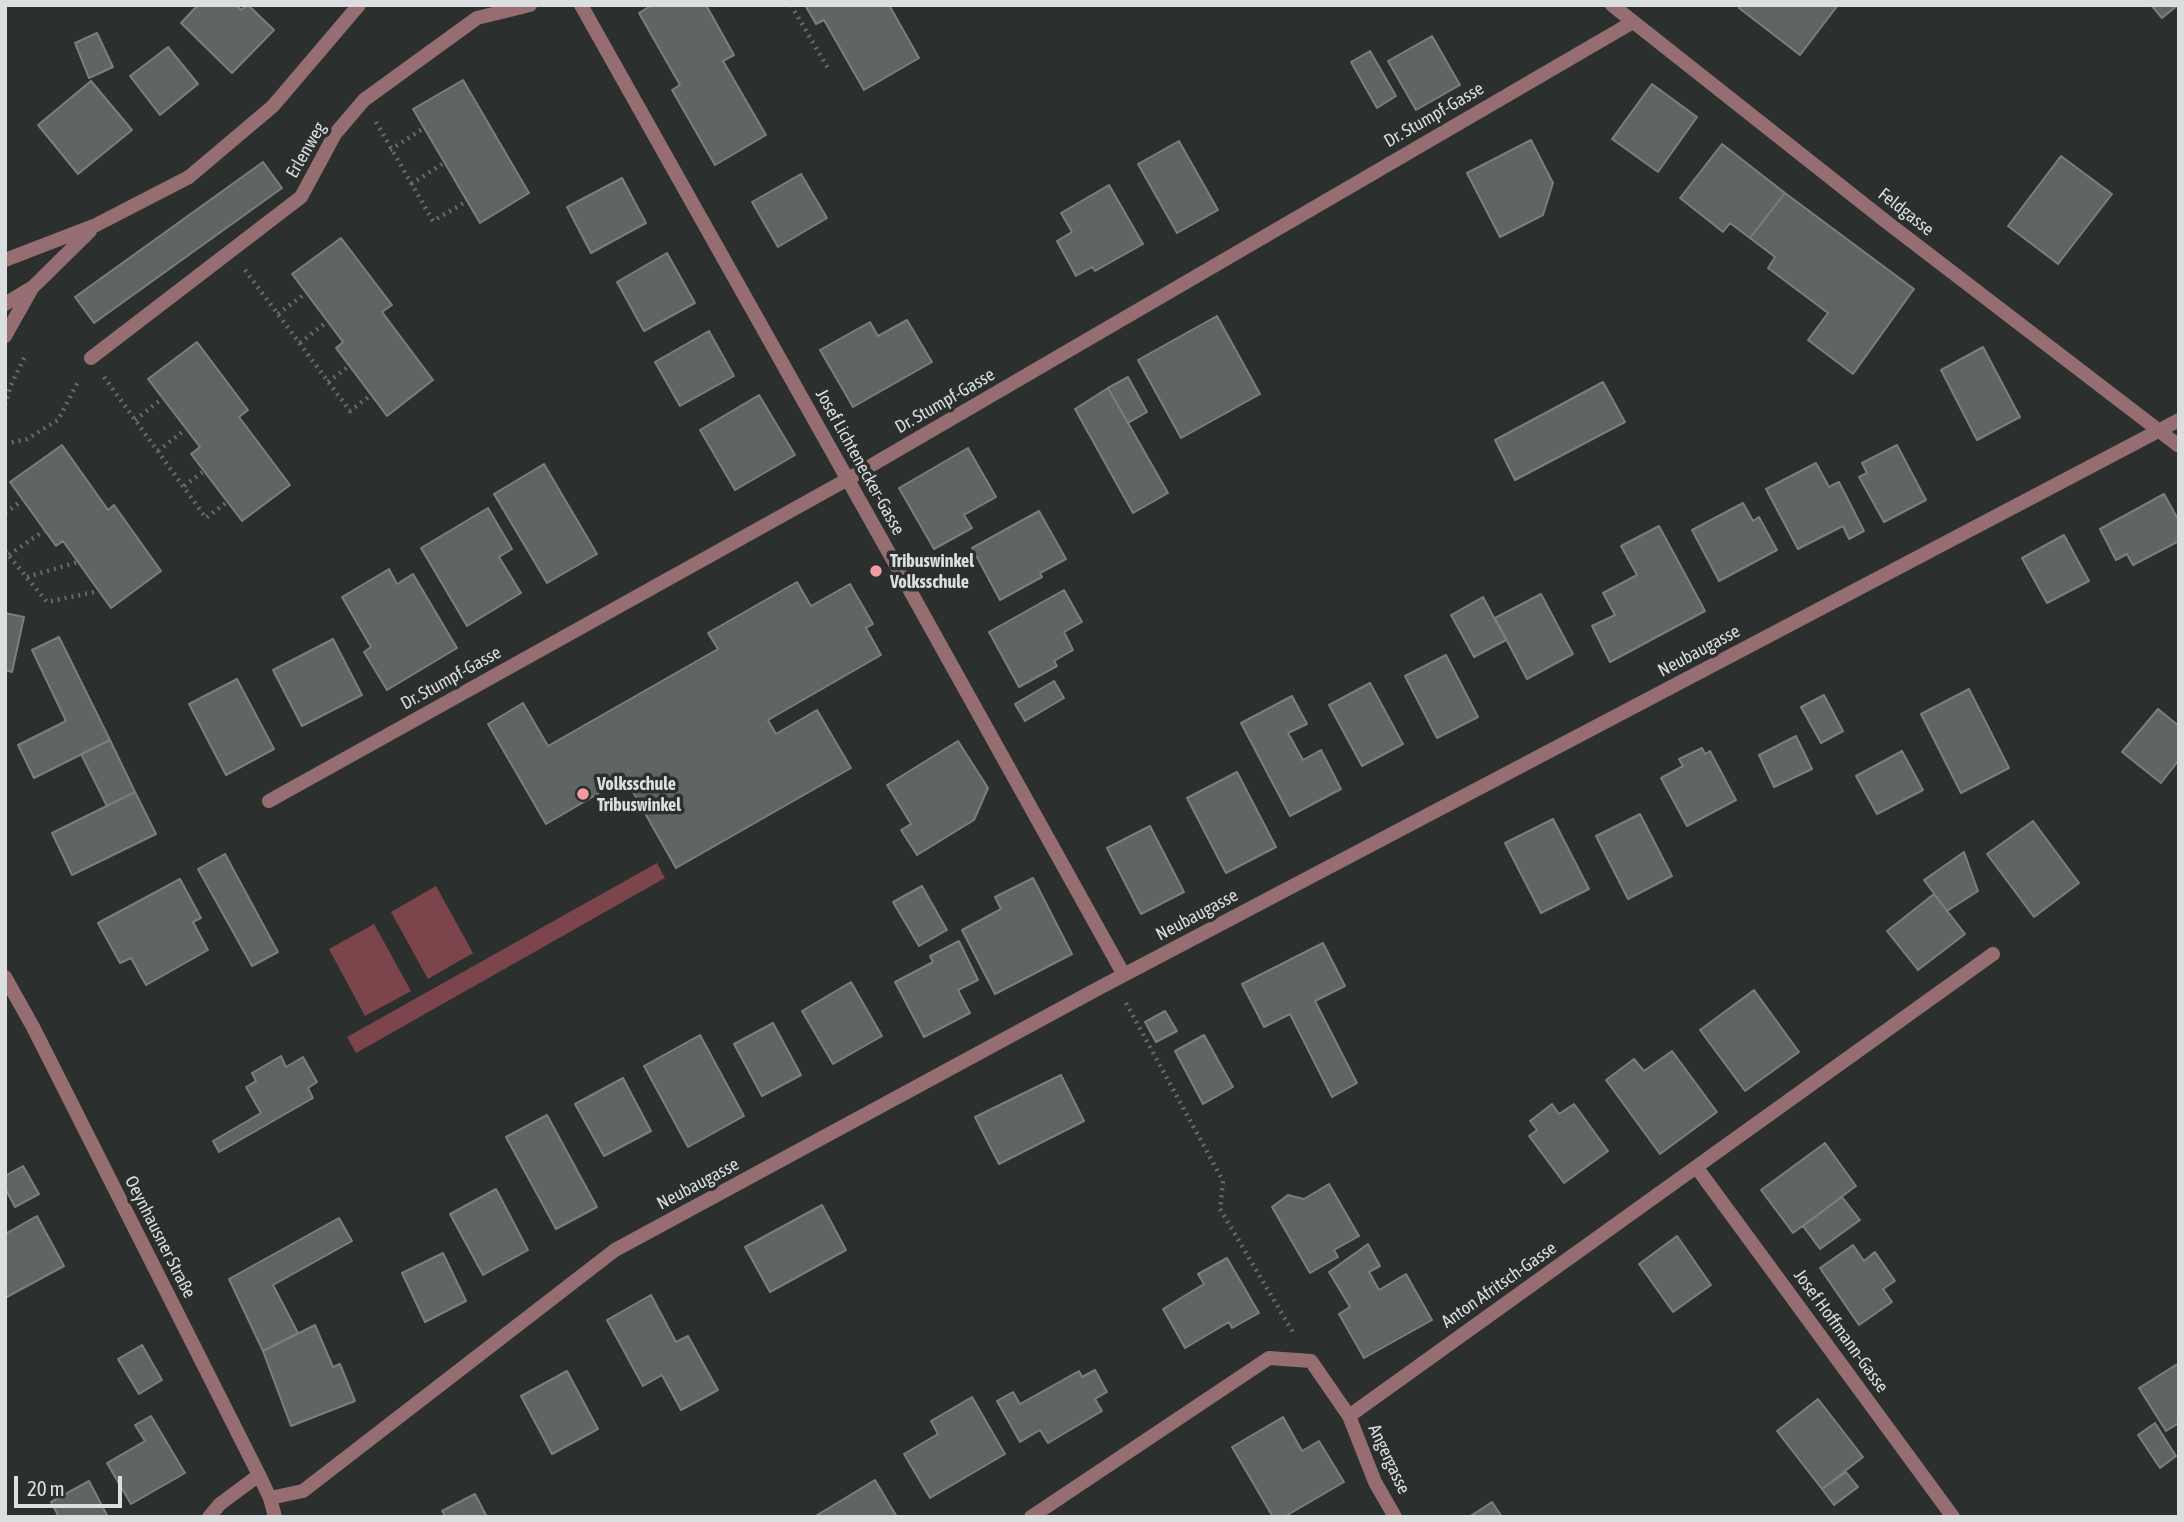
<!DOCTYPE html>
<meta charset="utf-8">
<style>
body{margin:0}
#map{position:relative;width:2184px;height:1522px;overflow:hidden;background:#2b302f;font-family:"Asap Condensed",sans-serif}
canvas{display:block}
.frame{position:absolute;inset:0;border:7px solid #dcdfdf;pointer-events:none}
.scale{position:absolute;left:14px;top:1476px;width:108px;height:32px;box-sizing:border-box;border:4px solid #dcdfdf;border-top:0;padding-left:9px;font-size:21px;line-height:24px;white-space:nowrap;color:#dcdfdf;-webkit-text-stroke:5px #2b302f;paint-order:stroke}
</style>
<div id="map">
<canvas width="2184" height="1522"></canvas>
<div class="frame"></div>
<div class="scale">20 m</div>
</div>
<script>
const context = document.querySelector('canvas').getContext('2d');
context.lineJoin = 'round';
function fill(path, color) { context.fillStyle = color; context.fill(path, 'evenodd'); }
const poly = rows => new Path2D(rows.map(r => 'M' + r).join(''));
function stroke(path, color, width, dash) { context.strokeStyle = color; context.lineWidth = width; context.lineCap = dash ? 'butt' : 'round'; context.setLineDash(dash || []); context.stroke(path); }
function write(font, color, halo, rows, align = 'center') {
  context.font = font + ' "Asap Condensed",sans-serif'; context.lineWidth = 7; context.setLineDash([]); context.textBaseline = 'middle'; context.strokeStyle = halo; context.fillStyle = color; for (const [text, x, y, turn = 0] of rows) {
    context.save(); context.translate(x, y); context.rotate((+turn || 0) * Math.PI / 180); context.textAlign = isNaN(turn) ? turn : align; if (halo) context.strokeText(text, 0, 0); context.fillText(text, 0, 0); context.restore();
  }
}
const green = poly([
 [657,863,665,878,356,1053,347,1037],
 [436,886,473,953,428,979,391,912],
 [374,924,411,991,365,1016,329,949]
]);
const building = poly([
 [198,5,236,5,241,10,248,5,274,30,232,73,181,23,198,5],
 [652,5,706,5,734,55,723,61,766,135,715,165,672,90,680,85,639,13,652,5],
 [805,5,889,5,919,58,864,90,824,20,816,24,805,5],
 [1741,5,1838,5,1800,55,1739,8,1741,5],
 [2151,5,2178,5,2162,18,2151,5],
 [97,33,113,67,89,78,75,43,97,33],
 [1432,36,1460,85,1416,110,1388,61,1432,36],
 [168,47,198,84,160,115,130,76,168,47],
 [1370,51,1396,96,1377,108,1351,62,1370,51],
 [463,80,529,193,480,223,413,109,463,80],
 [91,81,132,130,78,174,38,125,91,81],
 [1652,84,1697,117,1658,172,1612,139,1652,84],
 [1531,140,1553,183,1543,215,1500,237,1467,173,1531,140],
 [1179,141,1218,210,1177,233,1138,164,1179,141],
 [1722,144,1785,193,1750,238,1730,223,1723,232,1680,198,1722,144],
 [2061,156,2112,194,2058,264,2008,226,2061,156],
 [263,162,282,188,94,323,75,297,263,162],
 [801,174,827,218,778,247,752,202,801,174],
 [622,178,646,223,591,253,567,207,622,178],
 [1109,185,1143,244,1095,271,1092,267,1076,276,1057,241,1072,232,1061,213,1109,185],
 [1785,193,1914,289,1853,374,1808,340,1828,313,1768,268,1775,257,1750,238,1785,193],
 [341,238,392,305,382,312,433,380,387,416,336,348,343,342,292,274,341,238],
 [667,253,695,303,644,331,617,282,667,253],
 [1217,316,1260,394,1181,438,1138,360,1217,316],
 [907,320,932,362,853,407,820,350,870,322,878,336,907,320],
 [709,331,734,376,680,406,655,362,709,331],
 [197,342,248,410,239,417,290,485,242,521,191,454,200,447,148,379,197,342],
 [1983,347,2020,417,1977,440,1941,370,1983,347],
 [1128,377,1147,412,1128,423,1108,388,1128,377],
 [1603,382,1625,422,1515,480,1495,440,1603,382],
 [1108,388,1168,493,1133,513,1075,409,1108,388],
 [759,395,795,455,735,490,700,430,759,395],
 [62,445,108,510,114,505,161,571,111,608,63,541,56,546,10,482,62,445],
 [1897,445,1926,500,1884,522,1859,477,1867,473,1862,463,1897,445],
 [968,448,996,497,964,515,972,528,934,549,899,488,968,448],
 [1816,463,1829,487,1839,482,1864,531,1849,539,1843,526,1798,549,1766,489,1816,463],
 [544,464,597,554,547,583,494,494,544,464],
 [2164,494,2179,521,2179,541,2133,565,2127,554,2116,560,2100,529,2164,494],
 [1743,503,1753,521,1759,517,1777,550,1719,581,1692,530,1743,503],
 [488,508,512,549,499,557,521,593,467,626,421,548,488,508],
 [1039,511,1066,559,1040,573,1042,577,1000,600,972,548,1039,511],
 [1659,526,1705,611,1610,662,1592,626,1615,615,1603,593,1637,575,1621,546,1659,526],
 [2064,535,2089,581,2047,603,2022,558,2064,535],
 [389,569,397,584,413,574,457,648,387,690,364,652,371,647,342,597,389,569],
 [797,582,811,606,850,584,873,624,866,628,881,655,768,720,776,734,817,710,851,768,676,868,625,778,546,824,488,724,523,703,548,746,718,649,708,633,797,582],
 [1064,590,1082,622,1064,632,1073,650,1054,661,1057,666,1019,687,989,632,1064,590],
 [1541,594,1573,654,1527,679,1495,618,1541,594],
 [1483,597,1506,640,1474,657,1451,615,1483,597],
 [5,613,24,617,12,672,5,670,5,613],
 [59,637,110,740,34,778,18,745,66,721,32,650,59,637],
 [333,639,362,695,302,726,273,670,333,639],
 [1446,655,1478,717,1437,738,1405,676,1446,655],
 [237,679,274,749,226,775,189,704,237,679],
 [1054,681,1064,698,1025,721,1015,704,1054,681],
 [1370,683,1403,744,1362,766,1329,705,1370,683],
 [1969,689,2009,768,1961,793,1921,714,1969,689],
 [1824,695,1843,731,1821,743,1801,707,1824,695],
 [1292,696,1307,724,1288,733,1303,760,1321,750,1341,789,1290,816,1241,723,1292,696],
 [2158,709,2179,726,2179,760,2161,783,2122,752,2158,709],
 [1796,736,1812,769,1774,787,1759,755,1796,736],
 [110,740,135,792,107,806,81,754,110,740],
 [958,741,988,788,974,820,917,855,901,830,911,824,887,785,958,741],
 [1702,748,1705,754,1710,751,1736,800,1687,826,1661,778,1683,766,1679,759,1702,748],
 [1902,751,1923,790,1877,814,1856,776,1902,751],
 [1237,772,1276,847,1226,873,1187,798,1237,772],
 [135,792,156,834,72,875,52,833,135,792],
 [1640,814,1672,876,1628,899,1596,836,1640,814],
 [1553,819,1589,889,1541,913,1505,843,1553,819],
 [2033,821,2079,883,2034,917,1987,854,2033,821],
 [1150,826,1184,892,1141,914,1107,848,1150,826],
 [1964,852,1978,891,1947,911,1924,880,1964,852],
 [225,854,278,952,252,966,198,869,225,854],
 [1033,878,1072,954,995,994,962,930,1001,909,995,897,1033,878],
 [180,879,201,918,193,922,208,950,146,985,131,958,120,963,98,923,180,879],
 [922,886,947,930,919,946,893,902,922,886],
 [1934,894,1965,934,1918,970,1887,931,1934,894],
 [959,941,978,980,958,990,970,1013,924,1037,895,982,933,962,930,956,959,941],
 [1323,943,1345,986,1315,1001,1357,1083,1332,1097,1290,1014,1264,1027,1242,984,1323,943],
 [851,982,882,1036,833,1064,802,1011,851,982],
 [1754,990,1799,1052,1745,1091,1700,1030,1754,990],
 [1165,1011,1177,1031,1156,1042,1145,1022,1165,1011],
 [773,1023,801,1075,762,1096,734,1044,773,1023],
 [700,1035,744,1116,688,1147,644,1066,700,1035],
 [1204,1035,1233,1087,1203,1104,1175,1051,1204,1035],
 [1672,1051,1717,1112,1660,1154,1606,1080,1634,1059,1644,1071,1672,1051],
 [281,1056,286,1067,303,1057,317,1082,308,1088,313,1098,219,1152,213,1141,261,1113,246,1087,256,1081,252,1073,281,1056],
 [1061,1075,1084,1121,999,1164,975,1117,1061,1075],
 [623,1078,651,1131,604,1156,575,1104,623,1078],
 [1552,1104,1559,1114,1574,1104,1608,1151,1564,1183,1529,1136,1537,1130,1530,1121,1552,1104],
 [547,1115,597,1207,556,1229,506,1137,547,1115],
 [1825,1143,1856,1186,1793,1233,1761,1190,1825,1143],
 [23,1166,39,1194,15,1207,5,1188,5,1176,23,1166],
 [1329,1184,1359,1236,1334,1250,1338,1257,1310,1273,1272,1207,1288,1195,1304,1199,1329,1184],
 [496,1189,528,1250,483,1275,450,1214,496,1189],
 [1842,1197,1860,1220,1820,1249,1803,1226,1842,1197],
 [822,1205,846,1250,770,1292,745,1247,822,1205],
 [37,1216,64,1266,5,1298,5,1234,37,1216],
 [339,1218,352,1241,273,1285,298,1333,263,1351,229,1279,339,1218],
 [1677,1236,1711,1285,1673,1312,1639,1264,1677,1236],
 [1368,1244,1380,1266,1369,1272,1379,1290,1406,1274,1432,1320,1364,1358,1339,1314,1350,1307,1329,1272,1368,1244],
 [1853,1245,1864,1261,1875,1252,1895,1281,1883,1289,1892,1302,1859,1325,1820,1268,1853,1245],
 [443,1253,466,1301,425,1322,402,1273,443,1253],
 [1227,1258,1259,1313,1232,1328,1229,1322,1185,1348,1163,1309,1204,1284,1198,1274,1227,1258],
 [651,1295,676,1342,688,1336,718,1390,681,1410,662,1375,643,1386,607,1320,651,1295],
 [315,1325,333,1367,340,1364,355,1401,291,1426,263,1351,315,1325],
 [142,1345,162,1380,139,1394,118,1359,142,1345],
 [2179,1363,2179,1423,2166,1431,2139,1388,2179,1363],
 [1095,1370,1107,1392,1095,1399,1102,1411,1048,1443,1040,1430,1020,1442,997,1401,1013,1392,1020,1404,1079,1371,1082,1377,1095,1370],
 [567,1371,598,1429,552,1454,521,1396,567,1371],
 [972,1397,1005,1454,930,1498,904,1454,938,1434,931,1421,972,1397],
 [1818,1399,1863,1457,1822,1489,1777,1431,1818,1399],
 [151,1416,185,1473,131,1504,107,1463,145,1441,135,1425,151,1416],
 [1283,1417,1302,1451,1319,1441,1344,1482,1284,1517,1273,1517,1232,1447,1283,1417],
 [2155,1423,2176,1456,2160,1468,2138,1435,2155,1423],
 [1846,1472,1858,1487,1834,1505,1822,1489,1846,1472],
 [875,1480,897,1517,814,1517,875,1480],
 [89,1481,108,1517,59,1517,51,1502,89,1481],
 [475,1494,487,1517,446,1517,442,1511,475,1494],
 [1492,1502,1502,1517,1469,1517,1492,1502]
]);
const path = poly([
 [791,5,829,70],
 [376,122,433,221,467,201],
 [390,150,424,128],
 [411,184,444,163],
 [245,270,350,411,371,395],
 [278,314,306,293],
 [300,343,328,321],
 [104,377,206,518,227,502],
 [328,382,349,366],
 [5,405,11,385,26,354],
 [135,420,163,398],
 [5,444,27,439,58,420,79,380],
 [158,451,186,429],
 [184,486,204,471],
 [5,513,23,500],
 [5,551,47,602,99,591],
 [9,555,45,530],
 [27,577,78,562],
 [1126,1003,1223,1181,1220,1209,1294,1334]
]);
const minor = poly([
 [581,5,893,560,1124,975],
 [1612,5,1884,220,2179,446],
 [91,358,301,197,335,134,364,100,477,18,530,5],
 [269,801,848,479,1633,22],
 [1697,1168,1953,1517],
 [1349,1416,1375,1482,1395,1517],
 [270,1498,303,1491,615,1250,1099,988,2179,420],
 [1031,1517,1269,1358,1311,1361,1349,1416,1993,954]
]);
const tertiary = poly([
 [5,260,96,225,189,177,273,106,359,5],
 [5,304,33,287,90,231],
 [5,336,32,288],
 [5,977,33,1027,259,1475,270,1498,275,1517],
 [209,1517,220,1504,259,1475]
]);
const markers = [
 [876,571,7,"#f49aa3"],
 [583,794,7,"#f49aa3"]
];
const streetNames = [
 ["Dr. Stumpf-Gasse",1434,115,-30],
 ["Erlenweg",306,150,-60],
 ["Feldgasse",1906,212,38],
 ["Dr. Stumpf-Gasse",945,401,-30],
 ["Josef Lichtenecker-Gasse",860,462,61],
 ["Neubaugasse",1699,651,-28],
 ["Dr. Stumpf-Gasse",451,678,-29],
 ["Neubaugasse",1197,915,-28],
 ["Neubaugasse",698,1184,-28],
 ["Oeynhausner Straße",160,1237,63],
 ["Anton Afritsch-Gasse",1499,1285,-35],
 ["Josef Hoffmann-Gasse",1841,1331,54],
 ["Angergasse",1389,1459,65]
];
const poiNames = [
 ["Tribuswinkel",890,561],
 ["Volksschule",890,582],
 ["Volksschule",597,784],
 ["Tribuswinkel",597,805]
];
fill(green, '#7c454c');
fill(building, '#5f6464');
stroke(building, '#797f7e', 2);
stroke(path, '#676c6b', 4.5, [2, 5]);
stroke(minor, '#966d71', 14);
stroke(tertiary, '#966d71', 14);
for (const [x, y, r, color] of markers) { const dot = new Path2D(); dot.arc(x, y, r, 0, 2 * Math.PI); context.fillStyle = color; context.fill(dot); stroke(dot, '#2b302f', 2.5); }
write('18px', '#dcdfdf', '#2b302f', streetNames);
write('bold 18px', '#dcdfdf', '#2b302f', poiNames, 'left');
</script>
